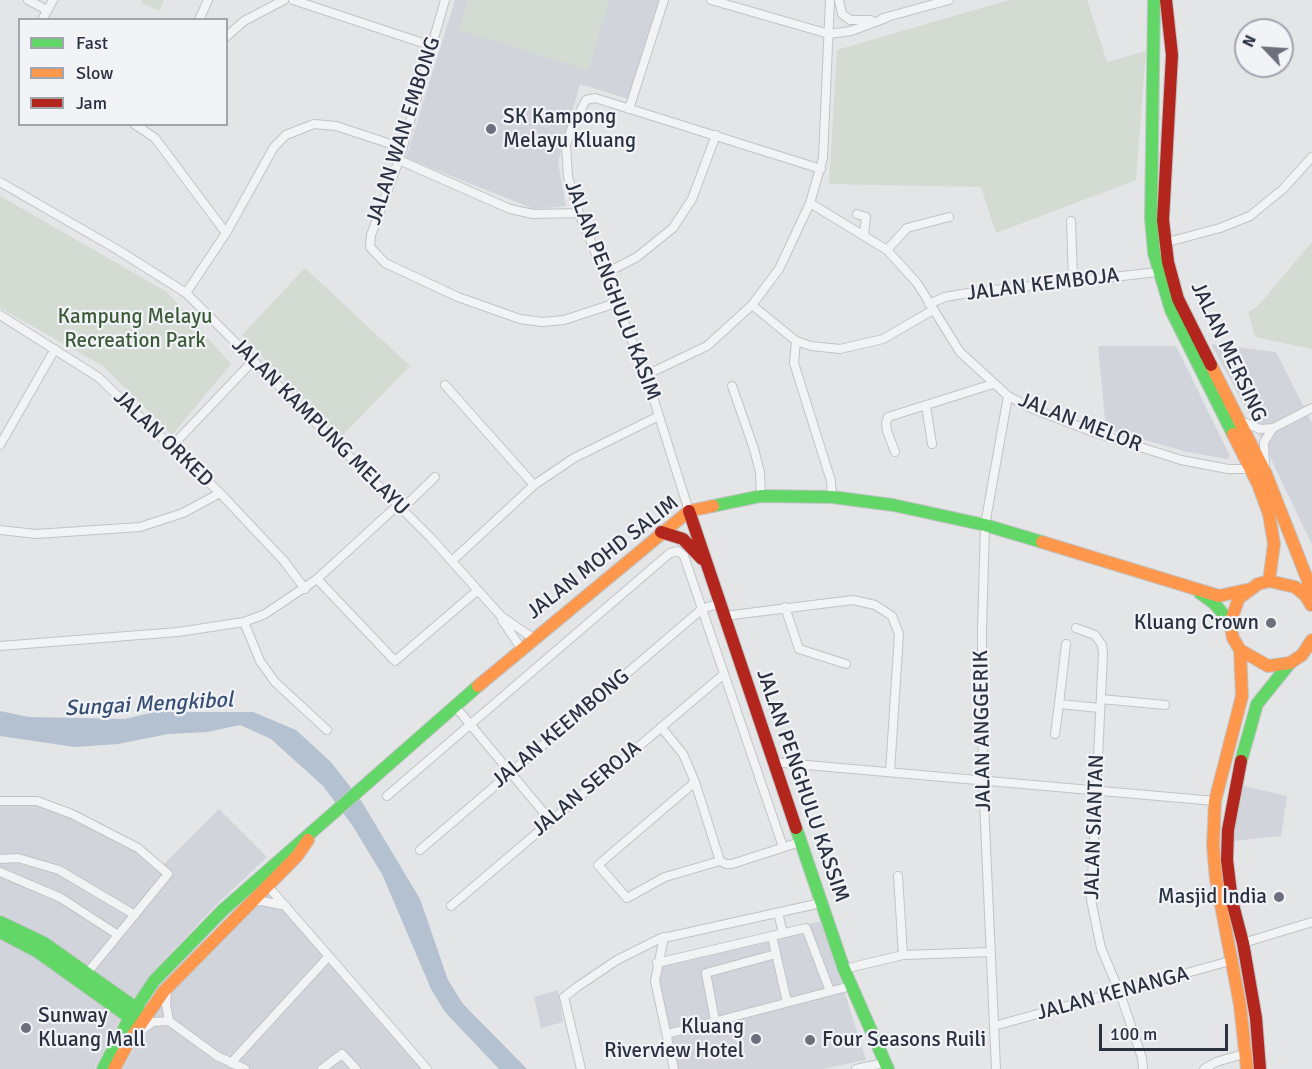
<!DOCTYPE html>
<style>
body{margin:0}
#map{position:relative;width:1312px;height:1069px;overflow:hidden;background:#e3e5e7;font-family:Signika,sans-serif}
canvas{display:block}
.legend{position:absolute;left:18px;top:18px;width:210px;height:108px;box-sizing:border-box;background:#f1f3f7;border:2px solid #a1a5ae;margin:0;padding:8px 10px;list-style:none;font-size:18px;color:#2a3140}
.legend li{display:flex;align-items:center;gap:12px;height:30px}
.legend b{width:30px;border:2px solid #a1a5ae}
.north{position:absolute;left:1234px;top:18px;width:60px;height:60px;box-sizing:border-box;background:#f1f3f7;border:2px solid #a1a5ae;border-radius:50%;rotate:295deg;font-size:16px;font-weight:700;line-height:24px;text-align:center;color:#2a3140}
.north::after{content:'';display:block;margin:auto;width:21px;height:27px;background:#6b707a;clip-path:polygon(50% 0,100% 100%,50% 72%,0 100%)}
.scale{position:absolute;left:1099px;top:1024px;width:129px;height:27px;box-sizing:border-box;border:3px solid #2a3140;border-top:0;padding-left:8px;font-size:18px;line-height:21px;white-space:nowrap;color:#2a3140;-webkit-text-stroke:4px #f1f3f7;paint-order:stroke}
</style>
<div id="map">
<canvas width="1312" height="1069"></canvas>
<ul class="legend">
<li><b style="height:8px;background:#63d668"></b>Fast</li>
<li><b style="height:8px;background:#ff974d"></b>Slow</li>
<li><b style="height:8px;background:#b3261e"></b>Jam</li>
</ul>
<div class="north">N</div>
<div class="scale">100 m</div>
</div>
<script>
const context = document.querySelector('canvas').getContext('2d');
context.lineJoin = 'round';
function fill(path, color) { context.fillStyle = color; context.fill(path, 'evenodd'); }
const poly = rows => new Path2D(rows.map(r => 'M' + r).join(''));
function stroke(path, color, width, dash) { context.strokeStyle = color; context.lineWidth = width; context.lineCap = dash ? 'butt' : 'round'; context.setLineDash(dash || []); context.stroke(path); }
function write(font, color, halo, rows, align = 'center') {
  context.font = font + ' Signika,sans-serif'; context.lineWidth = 4.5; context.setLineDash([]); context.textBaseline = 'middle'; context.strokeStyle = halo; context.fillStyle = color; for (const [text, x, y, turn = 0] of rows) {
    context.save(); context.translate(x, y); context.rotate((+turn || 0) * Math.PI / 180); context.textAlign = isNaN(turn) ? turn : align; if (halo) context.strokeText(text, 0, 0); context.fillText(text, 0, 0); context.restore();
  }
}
const built = poly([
 [455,0,662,0,635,101,580,84,558,162,566,206,534,209,406,158],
 [1211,344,1276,352,1312,423,1312,545,1254,423],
 [1098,346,1176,346,1230,456,1227,459,1187,452,1106,429],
 [1239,785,1287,796,1281,836,1234,841],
 [0,797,37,797,53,802,99,822,140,845,163,865,219,809,267,857,215,906,154,971,133,999,46,937,0,916],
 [268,892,422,1069,122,1069,158,1008,177,984],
 [822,921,866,1060,822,1069,677,1069,658,981,662,958],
 [0,937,30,953,121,1017,95,1069,0,1069],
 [558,990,563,1022,541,1028,534,997]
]);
const green = poly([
 [143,0,164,0,159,11,141,3],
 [468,0,610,0,588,70,459,30],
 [1009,0,1087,0,1107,62,1146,51,1136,180,996,233,981,187,829,184,837,50],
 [0,196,167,292,231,364,172,435,103,366,0,308],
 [1312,242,1312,349,1255,337,1248,312,1257,307],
 [305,268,410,366,340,438,242,335]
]);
const water = poly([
 [0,711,29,717,125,719,154,712,253,712,296,730,331,762,362,802,420,899,448,980,463,1004,527,1069,499,1069,445,1012,431,989,382,874,352,825,323,786,271,739,240,725,207,732,168,734,118,744,75,747,0,736]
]);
const street = poly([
 [28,0,45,9],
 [293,0,432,46],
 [445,0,399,160,371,235,370,247,385,263,458,297,520,319,542,322,564,320,616,303],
 [711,0,829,34,851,31,886,18],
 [839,0,842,14,850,20,870,20],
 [883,18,949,0],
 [42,20,53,0],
 [199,20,208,0],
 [226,37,244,21,284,0],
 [629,109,664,0],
 [134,124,155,138,226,233],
 [399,160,510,209,533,214,579,213],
 [0,182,118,250,186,293,431,538,501,616,533,638],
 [810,203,887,250,917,283,960,352,1008,396,1031,408,1096,433,1181,460,1228,469,1250,469],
 [857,214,866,217,864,234],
 [1071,221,1073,281],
 [1164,243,1220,228,1250,216,1283,189,1312,157],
 [887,250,907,228,949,217],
 [604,274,637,257,673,228,692,199,716,135],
 [186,293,226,233,274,147,286,135,314,124,336,126,403,148],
 [929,304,945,297,968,293,1158,272],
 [752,305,796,341,811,346,840,349,883,339,933,310],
 [0,315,98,377,220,493,284,561,305,589],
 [796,341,794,363,831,481,832,497],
 [646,375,707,346,752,305,779,269,810,203,823,158,830,0],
 [445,385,534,485],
 [732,386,754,449,760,472,761,496],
 [926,406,932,444],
 [1241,421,1260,429,1273,428],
 [0,445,55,349],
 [172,446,252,362],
 [895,452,887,431,886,423,888,417,993,384],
 [1265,465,1264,442,1273,428,1312,408],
 [402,509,435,477],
 [689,511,646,375,579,213,568,177,566,145,572,127,586,100,595,98,821,169],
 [0,530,36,534,140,527,183,513,220,493],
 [452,561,534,485,574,458,659,416],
 [317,579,395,661,478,590],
 [785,607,799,649,846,664],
 [724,616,853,600,875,605,892,616,899,634,890,772],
 [502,620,521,648],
 [244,622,260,661,275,682,327,730],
 [1076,628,1095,635,1102,645,1103,654,1091,900,1101,948,1120,993,1142,1058,1143,1069],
 [1066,644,1059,704,1100,708],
 [0,646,178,632,244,622,265,614,317,579,398,505],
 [1101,699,1165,705],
 [454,705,550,820],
 [661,727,683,754,695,782,720,861,726,864,732,864,800,842],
 [1055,734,1059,704],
 [773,762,1215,801],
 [695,782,598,865,627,898,665,877,720,861],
 [387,796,670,553,678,551,684,556,783,847],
 [0,801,37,801,72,814,138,848,168,874,87,973],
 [420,850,702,609,720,603],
 [0,859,18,858,59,870,135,915],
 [0,872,61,898,118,935],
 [898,876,903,955],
 [266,884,427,1069],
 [251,902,262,901,286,906],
 [451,906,724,674],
 [778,913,783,933],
 [772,936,787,1002],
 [664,937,655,981,674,1069],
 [1243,943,1312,922],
 [657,963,806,928,830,991],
 [844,969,903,955,991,952],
 [167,990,166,1004,169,1021],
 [715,1021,706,973,776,954],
 [994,1026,1230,961],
 [138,1033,153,1022,169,1021,217,1056,245,1069],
 [667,1034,851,986],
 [231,1063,329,956],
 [322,1069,342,1054,356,1069],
 [581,1069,564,997,577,987,617,960,659,939,821,903],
 [856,1069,884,1063],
 [996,1069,983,780,982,630,985,525,1008,396],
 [1204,1069,1216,1062,1247,1053]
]);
const fast = poly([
 [1154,0,1151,219,1154,253,1171,310,1233,434],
 [713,506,761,496,832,497,893,505,985,525,1042,542],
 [1200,593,1215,604,1230,623],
 [1241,761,1257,704,1290,663],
 [796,828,844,969,888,1069],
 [0,922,44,943,140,1011],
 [0,932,38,952,136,1022],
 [103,1069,130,1017,154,981,223,910,478,686]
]);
const slow = poly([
 [1211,365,1266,474,1308,581,1310,602],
 [1233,434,1258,484,1269,514,1274,544,1269,581],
 [1042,542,1219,596,1246,590],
 [1311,605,1305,595,1295,587,1269,581,1258,584,1239,598,1230,623,1233,638,1240,650,1268,666,1290,663,1302,655,1312,640],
 [1240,650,1242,696,1215,801,1213,846,1216,879,1240,1005,1247,1069],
 [478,686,689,511,713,506],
 [114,1069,131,1038,164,991,297,856,308,840]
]);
const jam = poly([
 [1166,0,1172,55,1163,220,1168,262,1178,299,1211,365],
 [689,511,796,828],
 [661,532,683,539,702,559],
 [1241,761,1228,830,1227,860,1232,901,1243,943,1256,1018,1260,1069]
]);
const markers = [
 [491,129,6,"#6b707a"],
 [1271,623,6,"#6b707a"],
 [1279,897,6,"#6b707a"],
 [26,1028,6,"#6b707a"],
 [756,1039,6,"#6b707a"],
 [810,1040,6,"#6b707a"]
];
const poiNames = [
 ["SK Kampong",503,117],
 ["Melayu Kluang",503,141],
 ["Kluang Crown",1259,623,"right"],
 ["Masjid India",1267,897,"right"],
 ["Sunway",38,1016],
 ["Kluang Mall",38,1040],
 ["Kluang",744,1027,"right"],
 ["Riverview Hotel",744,1051,"right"],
 ["Four Seasons Ruili",822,1040]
];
const streetNames = [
 ["JALAN WAN EMBONG",404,131,-72],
 ["JALAN KEMBOJA",1043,285,-7],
 ["JALAN PENGHULU KASIM",612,291,69],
 ["JALAN MERSING",1228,352,65],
 ["JALAN MELOR",1080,423,21],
 ["JALAN KAMPUNG MELAYU",320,427,45],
 ["JALAN ORKED",163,439,44],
 ["JALAN MOHD SALIM",603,558,-38],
 ["JALAN KEEMBONG",561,729,-40],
 ["JALAN ANGGERIK",983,731,-91],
 ["JALAN PENGHULU KASSIM",802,786,71],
 ["JALAN SEROJA",587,789,-40],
 ["JALAN SIANTAN",1095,827,-88],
 ["JALAN KENANGA",1113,994,-15]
];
const parkNames = [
 ["Kampung Melayu",135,317],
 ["Recreation Park",135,341]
];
const waterNames = [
 ["Sungai Mengkibol",149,705,-3]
];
fill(built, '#d1d4da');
fill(green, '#d3dbd3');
fill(water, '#b3c1d1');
stroke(street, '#c1c3c5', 10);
stroke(fast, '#c1c3c5', 14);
stroke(slow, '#c1c3c5', 14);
stroke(jam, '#c1c3c5', 14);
stroke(street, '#f2f3f5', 8);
stroke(fast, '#63d668', 12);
stroke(slow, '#ff974d', 12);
stroke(jam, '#b3261e', 12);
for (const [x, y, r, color] of markers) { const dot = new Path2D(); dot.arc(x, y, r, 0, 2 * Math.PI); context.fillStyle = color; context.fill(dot); stroke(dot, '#f1f3f7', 2); }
write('21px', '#2a3140', '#f1f3f7', poiNames, 'left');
write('21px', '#2a3140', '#f1f3f7', streetNames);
write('21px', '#3d5b38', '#f1f3f7', parkNames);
write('italic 22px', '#364f73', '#f1f3f7', waterNames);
</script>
